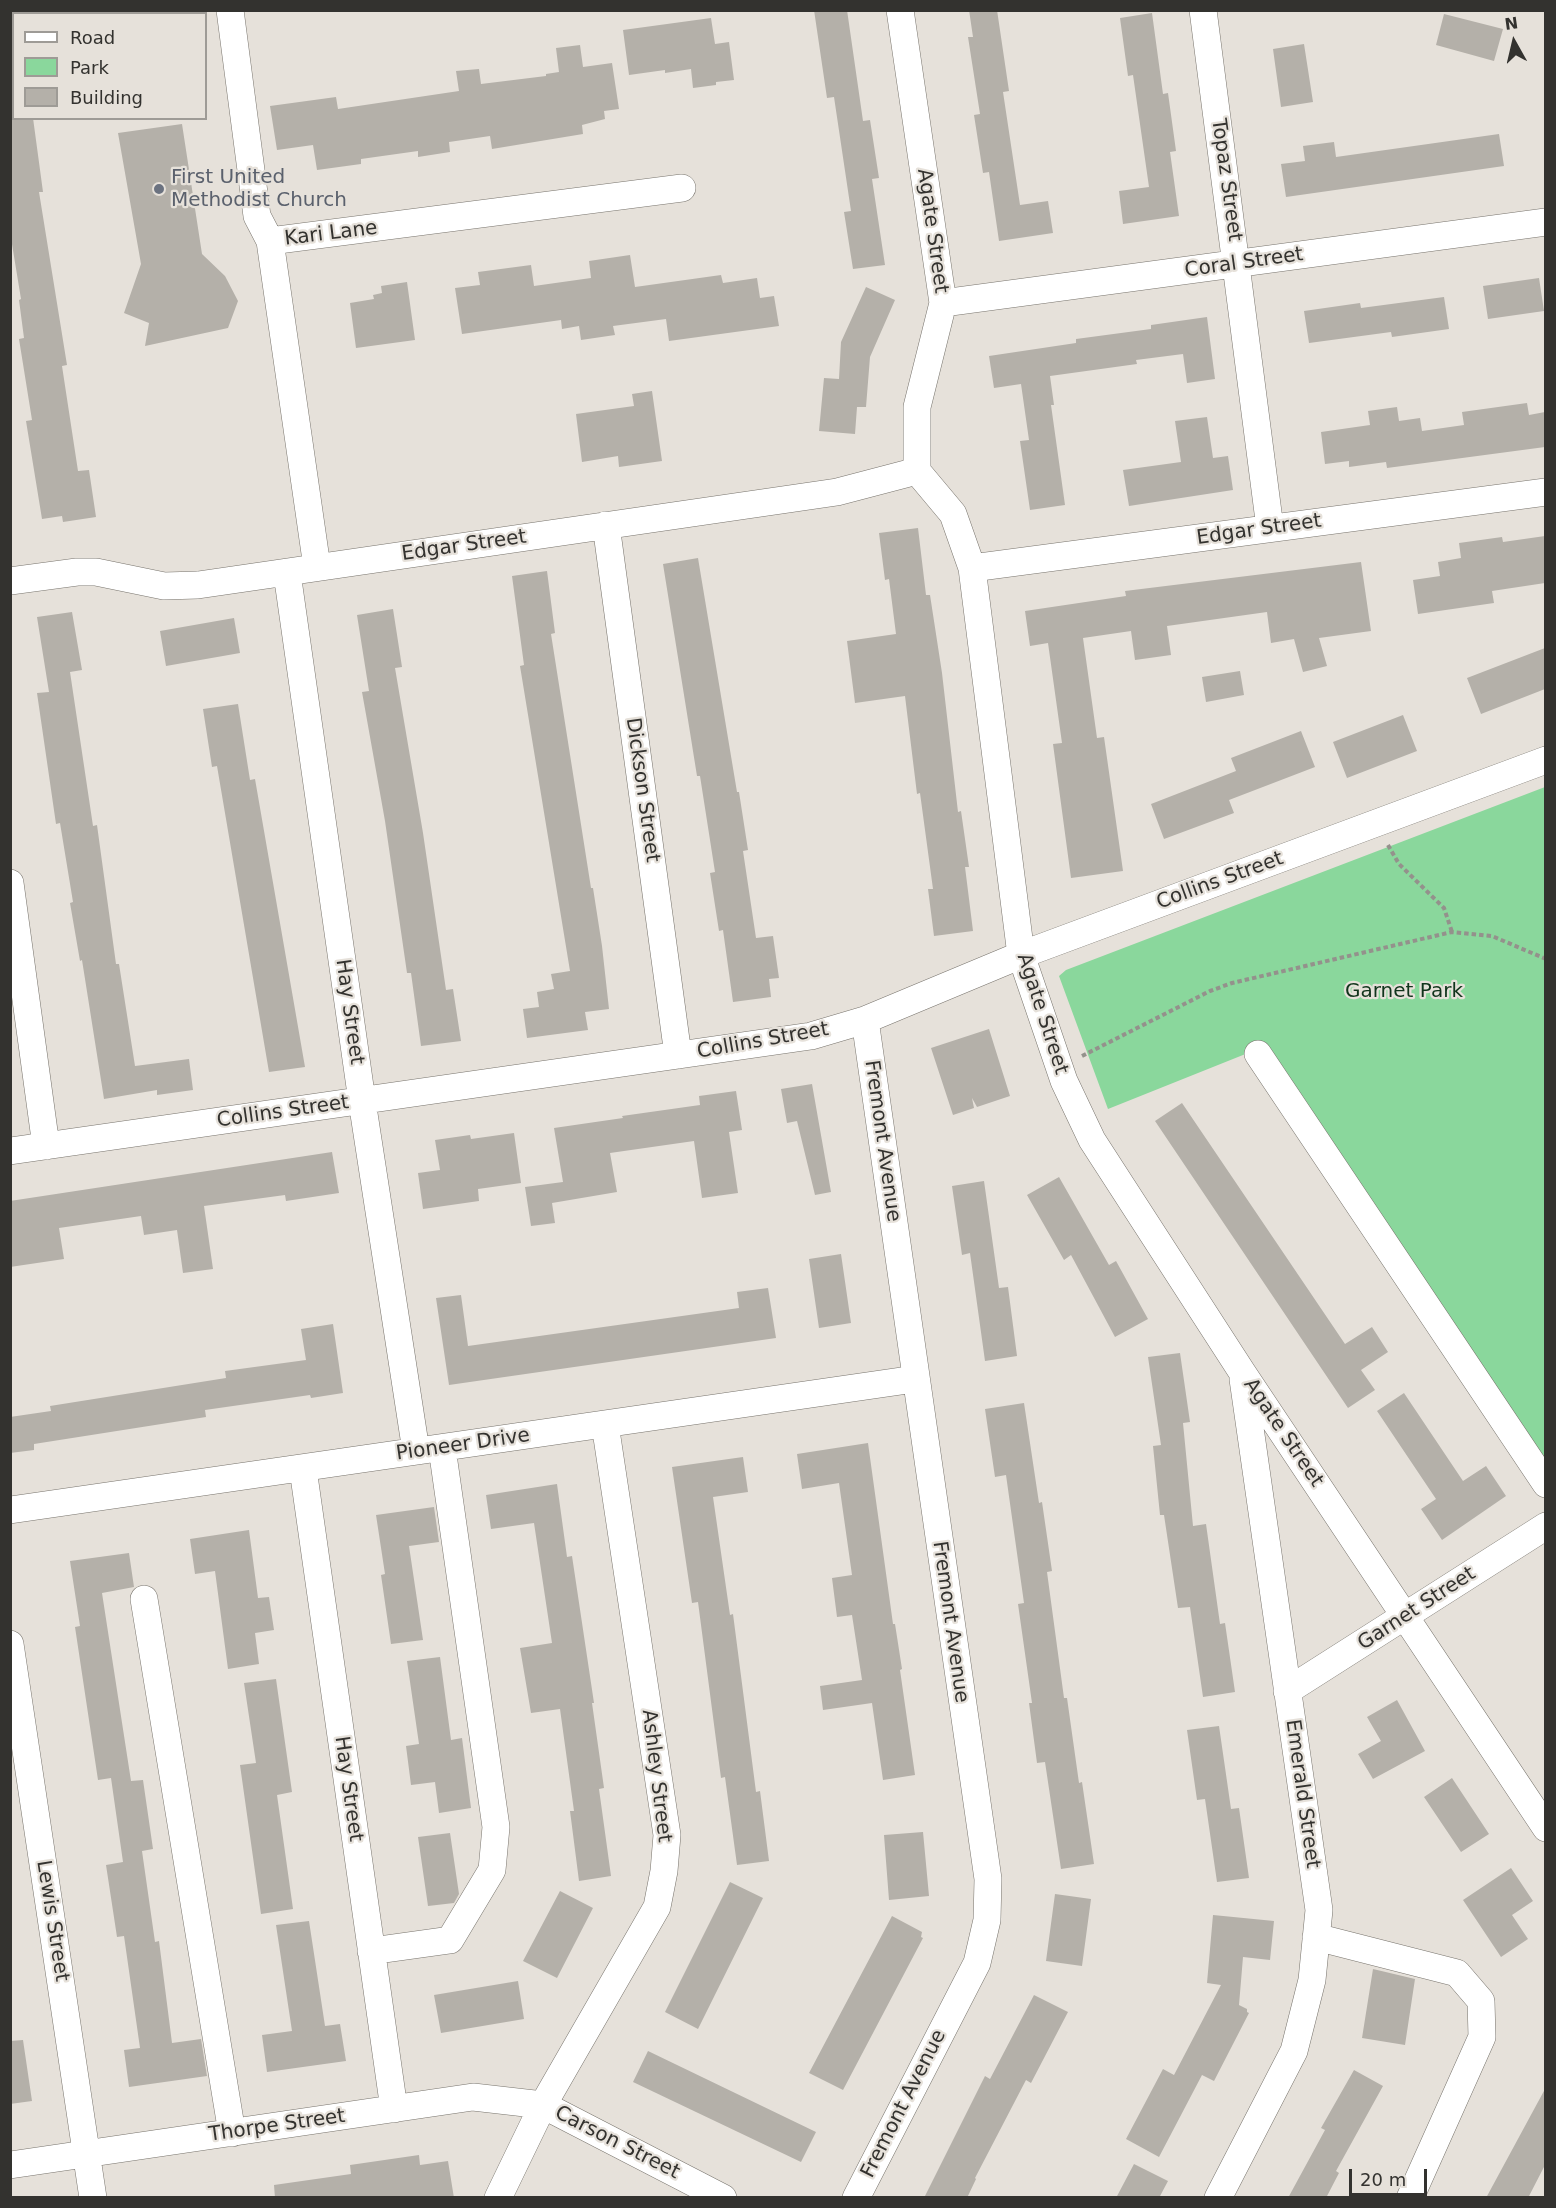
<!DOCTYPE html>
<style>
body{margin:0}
#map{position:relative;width:1556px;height:2208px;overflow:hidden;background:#e6e1da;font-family:"DejaVu Sans",sans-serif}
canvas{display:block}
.frame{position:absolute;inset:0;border:12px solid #33322f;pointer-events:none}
.legend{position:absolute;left:12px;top:12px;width:195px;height:108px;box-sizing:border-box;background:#e6e1da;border:2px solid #9e9b96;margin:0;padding:8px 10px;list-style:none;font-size:18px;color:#33322f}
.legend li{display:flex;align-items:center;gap:12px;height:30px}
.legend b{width:30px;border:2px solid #9e9b96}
.north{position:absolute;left:1484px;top:12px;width:60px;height:60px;-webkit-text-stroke:4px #e6e1da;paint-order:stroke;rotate:352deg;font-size:16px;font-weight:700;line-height:24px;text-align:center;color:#33322f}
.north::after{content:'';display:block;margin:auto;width:21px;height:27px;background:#33322f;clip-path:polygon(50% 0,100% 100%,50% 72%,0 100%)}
.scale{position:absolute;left:1349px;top:2169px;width:78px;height:27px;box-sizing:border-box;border:3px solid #33322f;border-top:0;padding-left:8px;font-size:18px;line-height:21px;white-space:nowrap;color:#33322f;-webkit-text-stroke:4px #e6e1da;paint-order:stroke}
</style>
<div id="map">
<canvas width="1556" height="2208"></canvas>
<div class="frame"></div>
<ul class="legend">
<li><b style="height:8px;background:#fff"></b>Road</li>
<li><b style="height:16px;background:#8ad79c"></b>Park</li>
<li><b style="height:16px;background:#b4b0a9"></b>Building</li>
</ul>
<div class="north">N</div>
<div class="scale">20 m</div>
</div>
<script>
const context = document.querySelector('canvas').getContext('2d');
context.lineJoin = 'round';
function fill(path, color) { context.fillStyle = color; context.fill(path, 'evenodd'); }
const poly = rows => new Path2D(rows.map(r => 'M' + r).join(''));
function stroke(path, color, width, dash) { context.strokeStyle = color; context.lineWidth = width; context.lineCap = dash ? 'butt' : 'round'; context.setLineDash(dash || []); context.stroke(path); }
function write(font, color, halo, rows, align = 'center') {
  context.font = font + ' "DejaVu Sans",sans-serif'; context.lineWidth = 4.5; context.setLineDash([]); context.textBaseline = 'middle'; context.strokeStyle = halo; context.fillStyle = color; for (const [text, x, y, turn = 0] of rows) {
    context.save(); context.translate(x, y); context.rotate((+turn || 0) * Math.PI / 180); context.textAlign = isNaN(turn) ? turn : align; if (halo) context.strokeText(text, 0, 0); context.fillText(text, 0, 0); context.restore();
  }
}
const green = poly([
 [1545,787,1545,1464,1268,1045,1108,1109,1059,976,1066,970]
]);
const building = poly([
 [814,10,847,10,863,121,870,120,879,178,872,179,885,265,853,269,844,212,851,211,834,97,827,98],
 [969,10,997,10,1009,91,1003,92,1020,205,1048,201,1053,233,999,241,989,172,983,173,974,115,980,114,968,37,973,37],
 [1152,13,1163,94,1168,93,1176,151,1170,152,1179,216,1123,224,1119,191,1149,187,1133,75,1128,76,1120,18],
 [1444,14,1503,29,1494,61,1436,45],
 [711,18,715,44,729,42,734,80,716,82,716,85,693,88,691,69,665,73,665,70,629,75,623,30],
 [1304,44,1313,102,1281,107,1273,49],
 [580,45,583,67,612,63,619,109,604,111,605,119,582,125,583,134,492,149,490,136,449,142,450,152,418,157,418,151,361,159,361,164,317,170,313,145,277,150,270,106,336,97,338,109,459,91,456,71,479,69,481,84,546,76,546,74,559,72,556,48],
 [10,118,33,118,43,192,39,192,67,365,62,366,78,471,89,470,96,517,63,522,62,516,42,519,26,421,32,420,19,339,24,338,19,300,21,299,10,232],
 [182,124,202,254,225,276,238,301,228,328,145,346,149,323,124,313,141,264,118,133],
 [1499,134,1504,166,1286,197,1281,164,1305,161,1303,146,1334,142,1336,157],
 [630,255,635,287,721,275,723,283,757,278,760,298,774,296,779,326,669,341,666,319,613,326,615,335,581,340,579,326,562,329,561,320,462,334,455,288,480,285,478,272,531,265,534,286,591,278,589,261],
 [1539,278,1544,311,1488,319,1483,286],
 [407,282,415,340,356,348,350,303,374,299,373,295,382,293,381,286],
 [866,287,895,300,870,357,866,407,857,407,855,434,819,431,824,378,839,379,841,342],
 [1444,297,1449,329,1392,337,1391,332,1309,343,1304,311,1360,303,1361,308],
 [1207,317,1215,379,1187,383,1183,354,1136,360,1137,364,1050,376,1054,405,1051,405,1065,505,1030,510,1020,441,1029,440,1021,384,994,388,989,356,1076,343,1076,339,1151,329,1151,325],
 [652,391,662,461,619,467,618,456,582,462,576,414,634,406,632,394],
 [1527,403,1529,415,1545,412,1545,447,1387,468,1386,462,1349,467,1349,461,1325,464,1321,432,1370,425,1368,411,1397,407,1399,421,1420,418,1422,431,1464,425,1462,412],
 [1207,417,1213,458,1228,456,1233,490,1129,506,1123,470,1181,462,1175,421],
 [918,528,926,595,930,595,942,673,958,812,961,811,969,867,965,867,973,931,934,936,928,889,933,889,920,793,917,794,905,696,855,703,847,641,896,634,889,579,885,580,879,533],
 [1545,536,1545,583,1492,591,1494,603,1418,614,1413,580,1440,576,1438,562,1461,558,1459,543,1502,537,1503,542],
 [698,558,737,792,739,792,748,850,743,851,756,938,773,936,779,978,769,979,771,997,733,1002,723,930,719,931,710,873,715,872,700,776,697,776,663,564],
 [1361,562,1371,631,1319,638,1327,666,1303,672,1294,639,1271,643,1267,612,1167,626,1171,655,1135,660,1131,631,1083,638,1097,738,1104,737,1123,871,1071,878,1053,744,1062,743,1048,643,1030,646,1025,611,1126,596,1125,591],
 [547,571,555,633,551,634,591,888,593,888,602,946,609,1009,585,1012,588,1030,527,1038,523,1009,539,1007,537,992,554,989,551,974,570,971,520,666,524,665,512,576],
 [393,609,402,667,395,668,423,833,446,990,453,989,461,1041,421,1046,411,973,407,973,385,821,362,692,369,691,357,615],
 [72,612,82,670,70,672,93,826,97,825,116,964,119,964,135,1066,189,1059,193,1090,157,1095,157,1090,104,1099,82,960,80,961,70,903,73,902,60,823,56,824,37,693,49,692,37,617],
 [234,618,240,653,166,666,160,631],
 [1545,648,1545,689,1481,714,1467,678],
 [1240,671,1244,695,1206,702,1202,677],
 [238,704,250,780,255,779,305,1067,269,1072,217,766,212,767,203,709],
 [1403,715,1417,751,1347,778,1333,742],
 [1301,731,1315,767,1229,800,1234,813,1164,839,1151,804,1236,771,1231,758],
 [989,1029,1010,1096,977,1107,972,1098,974,1108,953,1115,931,1048],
 [812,1084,831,1192,815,1195,797,1121,787,1123,781,1089],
 [736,1091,742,1130,729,1132,738,1193,702,1198,694,1141,610,1153,617,1192,552,1203,555,1223,531,1226,525,1187,563,1182,554,1128,623,1118,622,1116,700,1105,699,1096],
 [1182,1103,1345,1344,1372,1327,1388,1352,1361,1370,1375,1390,1348,1408,1155,1121],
 [514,1133,521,1183,478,1189,479,1201,423,1209,418,1173,440,1170,435,1140,470,1135,471,1139],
 [332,1152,339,1193,286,1201,285,1195,204,1206,213,1269,183,1273,177,1230,144,1235,141,1216,59,1228,64,1259,10,1267,10,1201],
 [1059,1177,1109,1265,1116,1261,1148,1319,1115,1337,1071,1255,1064,1260,1027,1195],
 [984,1181,999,1288,1008,1287,1017,1356,985,1361,970,1253,962,1255,952,1186],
 [841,1254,851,1323,819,1328,809,1259],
 [768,1288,776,1338,449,1385,436,1298,461,1295,468,1346,739,1308,737,1292],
 [333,1324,343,1393,311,1398,310,1395,205,1410,206,1417,34,1444,34,1450,10,1453,10,1417,51,1411,50,1406,226,1378,225,1371,306,1360,301,1329],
 [1180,1353,1190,1422,1183,1423,1193,1526,1206,1524,1220,1624,1225,1623,1235,1692,1203,1697,1190,1607,1178,1608,1164,1515,1160,1515,1153,1446,1161,1445,1148,1357],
 [1404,1393,1463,1481,1486,1466,1506,1496,1442,1540,1421,1509,1436,1499,1377,1411],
 [1024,1403,1039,1503,1042,1502,1052,1571,1047,1572,1064,1698,1067,1698,1079,1783,1082,1782,1094,1864,1061,1869,1045,1762,1037,1763,1029,1703,1032,1703,1018,1604,1024,1603,1006,1475,995,1477,985,1409],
 [868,1443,893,1624,895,1624,902,1669,900,1670,915,1775,883,1780,872,1703,823,1710,820,1686,862,1680,852,1615,837,1617,832,1578,852,1575,839,1483,802,1489,797,1454],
 [743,1457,748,1492,713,1497,730,1615,733,1614,756,1792,760,1791,769,1861,737,1865,725,1777,721,1778,698,1602,692,1603,672,1467],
 [557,1484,567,1557,572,1556,594,1703,592,1703,604,1788,599,1789,611,1876,579,1881,570,1811,574,1811,560,1709,531,1713,520,1648,552,1643,534,1523,491,1529,486,1495],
 [434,1507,439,1542,409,1546,423,1640,391,1644,381,1575,385,1574,376,1515],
 [249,1530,258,1598,269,1597,274,1630,255,1633,259,1664,228,1669,215,1571,195,1574,190,1539],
 [129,1553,134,1587,102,1593,131,1781,143,1780,153,1849,142,1851,155,1942,159,1941,172,2043,201,2039,207,2076,129,2087,124,2050,140,2048,124,1936,117,1937,106,1865,123,1862,111,1778,98,1780,75,1627,80,1626,70,1561],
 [440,1657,451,1740,462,1738,471,1808,439,1813,435,1782,411,1785,406,1746,419,1744,407,1661],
 [276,1679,292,1792,277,1795,293,1909,261,1914,240,1765,256,1763,244,1683],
 [1397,1700,1425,1751,1373,1779,1358,1754,1381,1741,1367,1717],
 [1219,1726,1231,1809,1239,1808,1249,1878,1217,1882,1205,1799,1197,1800,1187,1730],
 [1452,1778,1489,1834,1461,1852,1424,1797],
 [923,1832,929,1896,889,1900,884,1835],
 [450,1833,459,1894,454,1903,428,1906,418,1837],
 [1511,1868,1533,1901,1512,1915,1528,1939,1501,1957,1463,1900],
 [730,1882,763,1898,698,2029,665,2012],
 [560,1891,593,1908,557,1978,523,1961],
 [1055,1894,1091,1899,1082,1966,1046,1961],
 [1213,1915,1274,1921,1270,1960,1243,1957,1239,2005,1247,2009,1247,2012,1249,2013,1214,2081,1202,2075,1159,2157,1126,2139,1163,2069,1174,2075,1221,1985,1207,1983],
 [892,1916,922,1932,921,1937,923,1938,843,2090,809,2073],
 [309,1921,325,2026,340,2024,346,2061,267,2072,262,2035,292,2031,276,1925],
 [1373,1969,1415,1979,1405,2045,1362,2038],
 [518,1981,524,2019,441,2033,434,1995],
 [1034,1995,1068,2012,1031,2083,1026,2080,975,2178,976,2179,967,2198,924,2198,985,2076,990,2079],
 [23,2040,32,2101,10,2104,10,2041],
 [648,2051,816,2132,801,2162,633,2082],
 [1354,2070,1383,2086,1336,2171,1339,2173,1326,2198,1288,2198,1325,2130,1321,2128],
 [1545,2089,1545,2165,1528,2198,1486,2198],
 [419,2155,420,2165,448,2161,454,2198,275,2198,274,2185,351,2174,350,2165],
 [1134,2164,1168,2181,1159,2198,1116,2198]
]);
const path = poly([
 [1388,845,1399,864,1444,908,1452,932],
 [1082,1056,1210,991,1232,983,1452,932,1492,936,1546,959]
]);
const minor = poly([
 [230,10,257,216,270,241],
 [900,10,943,303,917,407,917,471,953,514,972,568,1021,955,1064,1081,1092,1140,1242,1372,1546,1828],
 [1203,10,1270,528],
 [943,303,1546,222],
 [606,525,678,1055],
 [317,567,270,241,682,188],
 [972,568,1546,492],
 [287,573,362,1101,416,1451],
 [10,581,77,572,96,572,164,586,198,585,837,492,917,471],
 [10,883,46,1146],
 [1258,1054,1546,1484],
 [10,1151,811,1036,865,1020,1021,955,1546,760],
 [303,1469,394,2109],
 [10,1510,915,1379],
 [144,1599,232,2133],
 [10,1644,93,2198],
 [1287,1691,1546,1526],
 [1316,1937,1457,1973,1481,2001,1482,2037,1410,2198],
 [371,1951,450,1940,492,1870,496,1827,442,1448],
 [10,2165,473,2097,543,2105,723,2198],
 [498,2198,543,2105,657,1907,664,1871,667,1835,605,1424],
 [856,2198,977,1963,987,1920,988,1879,865,1020],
 [1218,2198,1294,2051,1312,1980,1319,1910,1243,1379]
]);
const markers = [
 [159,189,6,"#6b7280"]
];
const worshipNames = [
 ["First United",171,178],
 ["Methodist Church",171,201]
];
const streetNames = [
 ["Topaz Street",1226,180,82],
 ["Agate Street",932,231,82],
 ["Kari Lane",331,234,-7],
 ["Coral Street",1244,263,-8],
 ["Edgar Street",1259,530,-8],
 ["Edgar Street",464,546,-8],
 ["Dickson Street",642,790,82],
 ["Collins Street",1220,881,-20],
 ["Hay Street",349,1012,82],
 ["Agate Street",1042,1014,72],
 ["Collins Street",763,1041,-10],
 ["Collins Street",283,1112,-8],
 ["Fremont Avenue",882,1141,82],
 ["Agate Street",1283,1433,56],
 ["Pioneer Drive",463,1445,-8],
 ["Garnet Street",1417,1609,-33],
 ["Fremont Avenue",950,1622,82],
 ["Ashley Street",656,1776,83],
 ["Hay Street",348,1789,82],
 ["Emerald Street",1302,1794,82],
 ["Lewis Street",52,1921,81],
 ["Fremont Avenue",904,2104,-63],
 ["Thorpe Street",277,2126,-8],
 ["Carson Street",617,2143,27]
];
const parkNames = [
 ["Garnet Park",1404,992]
];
fill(green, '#8ad79c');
fill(building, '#b4b0a9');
stroke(minor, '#78746d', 28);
stroke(path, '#94918c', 4, [4.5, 3]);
stroke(minor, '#fff', 27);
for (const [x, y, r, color] of markers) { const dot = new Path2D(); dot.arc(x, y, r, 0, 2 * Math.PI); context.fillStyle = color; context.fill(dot); stroke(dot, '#e6e1da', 2); }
write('20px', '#5b616d', '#e6e1da', worshipNames, 'left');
write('20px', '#33322f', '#e6e1da', streetNames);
write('20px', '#11351c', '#e6e1da', parkNames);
</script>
